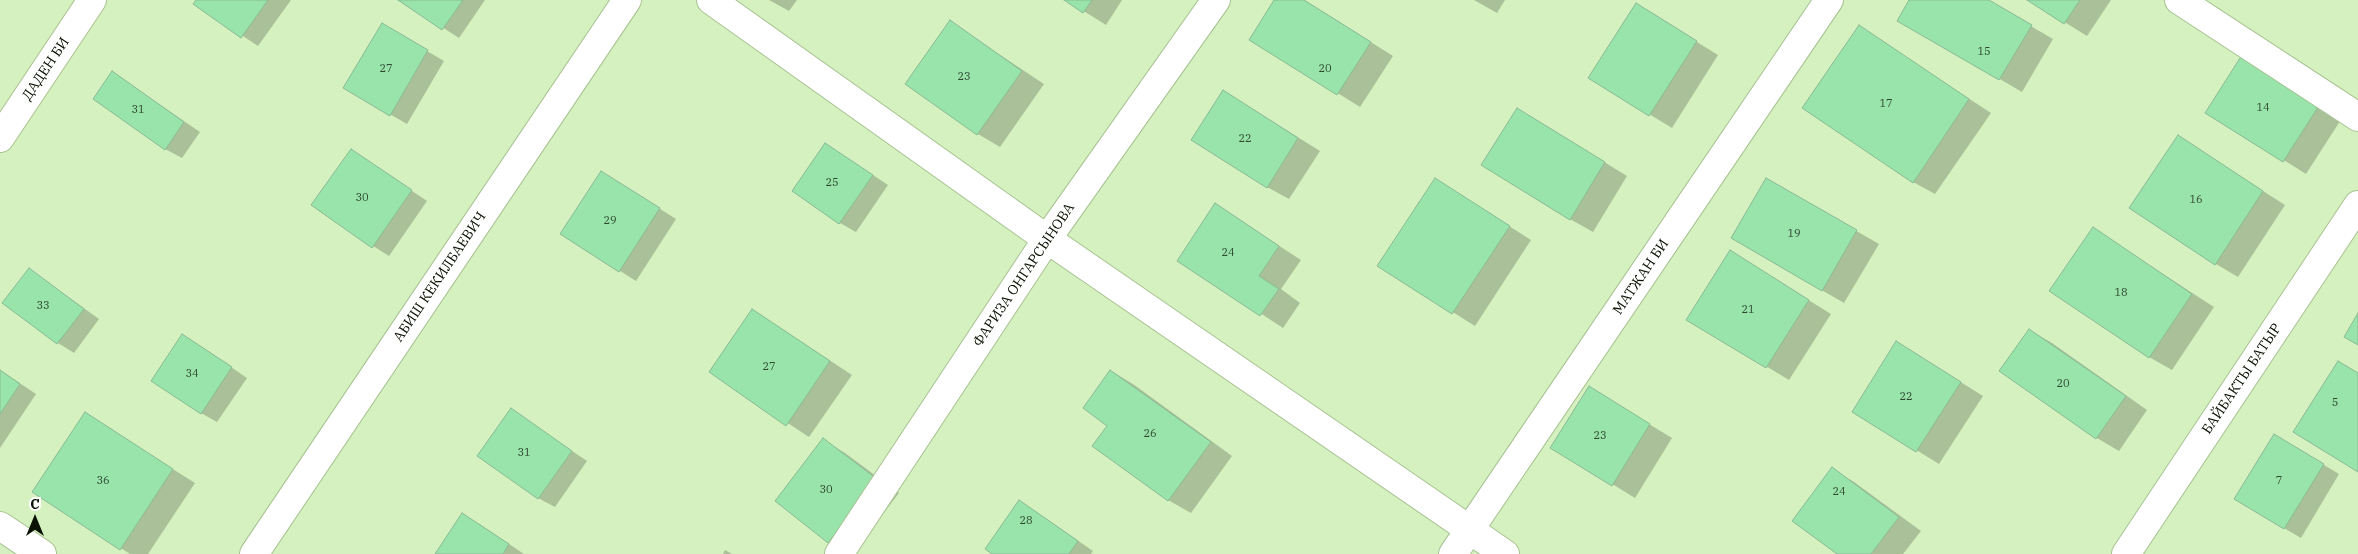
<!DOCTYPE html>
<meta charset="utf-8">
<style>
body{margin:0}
#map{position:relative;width:2358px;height:554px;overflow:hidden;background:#d5f1bf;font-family:"IBM Plex Serif",serif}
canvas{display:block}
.north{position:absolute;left:10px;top:494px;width:50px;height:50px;-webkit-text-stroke:4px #fff;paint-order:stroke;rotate:0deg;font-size:14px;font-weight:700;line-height:20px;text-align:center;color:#0a1303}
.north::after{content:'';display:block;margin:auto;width:18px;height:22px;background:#0a1303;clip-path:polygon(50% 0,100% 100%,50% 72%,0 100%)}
</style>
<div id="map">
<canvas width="2358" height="554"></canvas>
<div class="north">С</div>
</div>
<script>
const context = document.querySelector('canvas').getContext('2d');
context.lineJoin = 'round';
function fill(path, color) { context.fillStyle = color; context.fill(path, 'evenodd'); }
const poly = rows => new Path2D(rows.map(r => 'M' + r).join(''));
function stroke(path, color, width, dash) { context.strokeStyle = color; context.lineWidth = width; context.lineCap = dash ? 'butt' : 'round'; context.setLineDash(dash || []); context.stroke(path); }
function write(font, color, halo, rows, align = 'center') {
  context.font = font + ' "IBM Plex Serif",serif'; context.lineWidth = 4.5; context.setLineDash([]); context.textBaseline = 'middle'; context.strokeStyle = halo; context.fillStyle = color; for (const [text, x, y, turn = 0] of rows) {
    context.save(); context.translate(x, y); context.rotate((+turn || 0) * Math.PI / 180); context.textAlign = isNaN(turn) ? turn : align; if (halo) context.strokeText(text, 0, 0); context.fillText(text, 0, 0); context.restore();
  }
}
const shadow = poly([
 [197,0,291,0,258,46,195,4],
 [400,0,485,0,459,38],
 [769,0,797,0,789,11],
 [1066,0,1122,0,1106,25],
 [1276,0,1304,0,1393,56,1360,107,1251,39],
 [1474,0,1505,0,1497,13],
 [1911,0,1986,0,2053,39,2022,92,1899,20],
 [2029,0,2111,0,2087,36],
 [1658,18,1718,55,1672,128,1590,78],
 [950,22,1044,84,1000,147,978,134],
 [383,25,444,61,407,124,345,88],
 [1859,27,1991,113,1935,194,1913,182],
 [2265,69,2342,118,2306,174,2207,112],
 [113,73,200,132,182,158,165,149],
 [1246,105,1320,151,1289,199,1267,187],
 [1539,122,1627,176,1593,232,1570,219],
 [2178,137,2285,205,2238,277,2216,264],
 [826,144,888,185,856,232,840,223],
 [351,150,427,201,389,256,373,246],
 [1435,179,1531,240,1475,326,1379,266],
 [1766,179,1879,244,1844,303,1732,238],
 [618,182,676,219,636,281,562,234],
 [1216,205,1301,260,1281,289,1300,303,1283,328,1179,260],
 [2093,229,2214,307,2172,370,2149,357],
 [1752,265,1831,314,1789,380,1688,319],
 [29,269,99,319,74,353,58,343],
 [753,310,852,375,809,437,710,372],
 [2029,330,2052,343,2147,410,2119,451,2097,438],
 [199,345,247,378,217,422,201,413],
 [1919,356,1983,396,1939,464,1853,411],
 [0,370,36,394,0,448],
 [1111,371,1133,384,1232,456,1191,513,1168,500,1109,425],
 [1611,401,1672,438,1635,498,1552,447],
 [511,410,587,461,555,507,538,498],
 [85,414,195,483,148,554,130,554,34,492],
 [823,440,845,453,899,493,852,554,829,542,776,501],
 [2291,445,2339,474,2301,538,2284,528],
 [1832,469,1854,482,1921,531,1903,554,1839,554],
 [1019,502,1035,511,1093,551,1091,554,995,554],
 [463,515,479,524,524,554,436,554],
 [725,550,732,554,723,554]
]);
const building = poly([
 [196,0,268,0,241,38,193,4,196,0],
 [398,0,463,0,442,30,398,0],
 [1064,0,1092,0,1083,13,1064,0],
 [1274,0,1304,0,1371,42,1337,95,1249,40,1274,0],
 [1909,0,1989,0,2032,25,1999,80,1897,21,1909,0],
 [2027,0,2080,0,2064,24,2027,0],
 [1636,3,1697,41,1649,116,1588,78,1636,3],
 [950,20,1022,71,977,135,905,84,950,20],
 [382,23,428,50,390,116,343,88,382,23],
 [1859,25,1969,99,1913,183,1802,108,1859,25],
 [2242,55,2320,104,2283,162,2205,113,2242,55],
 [112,71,184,122,165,150,93,99,112,71],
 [1223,90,1298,138,1267,188,1191,140,1223,90],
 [1517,108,1605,162,1570,220,1481,165,1517,108],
 [2178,135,2263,191,2215,265,2129,208,2178,135],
 [825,143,873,175,839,224,792,191,825,143],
 [351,149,412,190,372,248,311,205,351,149],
 [601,171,660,208,619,272,560,234,601,171],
 [1435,178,1510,226,1452,314,1377,266,1435,178],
 [1766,178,1857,230,1822,291,1731,238,1766,178],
 [1215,203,1279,246,1259,276,1279,289,1260,316,1177,261,1215,203],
 [2093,227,2192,294,2149,358,2049,291,2093,227],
 [1730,250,1809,300,1766,368,1686,320,1730,250],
 [29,268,84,309,57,344,2,303,29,268],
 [752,309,830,361,786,426,709,372,752,309],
 [2358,313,2358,345,2344,337,2358,313],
 [2029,329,2126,396,2096,439,1999,371,2029,329],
 [182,334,232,367,201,414,151,381,182,334],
 [1896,341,1961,382,1916,452,1852,412,1896,341],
 [2338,361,2358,373,2358,472,2293,432,2338,361],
 [0,370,20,384,0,414,0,370],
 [1110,370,1211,442,1168,501,1092,446,1107,426,1083,408,1110,370],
 [1589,386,1650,424,1612,486,1550,448,1589,386],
 [511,408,572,451,538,499,477,456,511,408],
 [85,412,173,469,120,550,32,492,85,412],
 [2274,434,2324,464,2284,529,2234,499,2274,434],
 [823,438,877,479,828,543,775,501,823,438],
 [1832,467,1899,517,1871,554,1837,554,1792,521,1832,467],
 [1019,500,1078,541,1069,554,992,554,985,549,1019,500],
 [462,513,509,544,503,554,435,554,462,513]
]);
const minor = poly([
 [711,0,1047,239,1505,554],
 [2179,0,2358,117],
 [0,138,92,0],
 [0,526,42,554],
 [254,554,627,0],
 [839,554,1047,239,1216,0],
 [1453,554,1829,0],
 [2126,554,2358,205]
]);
const numberNames = [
 ["15",1984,52],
 ["27",386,69],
 ["20",1325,69],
 ["23",964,77],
 ["17",1886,104],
 ["14",2263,108],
 ["31",138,110],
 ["22",1245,139],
 ["25",832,183],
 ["30",362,198],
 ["16",2196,200],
 ["29",610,221],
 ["19",1794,234],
 ["24",1228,253],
 ["18",2121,293],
 ["33",43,306],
 ["21",1748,310],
 ["27",769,367],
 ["34",192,374],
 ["20",2063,384],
 ["22",1906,397],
 ["5",2335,403],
 ["26",1150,434],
 ["23",1600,436],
 ["31",524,453],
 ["36",103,481],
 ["7",2279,481],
 ["30",826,490],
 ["24",1839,492],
 ["28",1026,521]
];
const streetNames = [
 ["ДАДЕН БИ",46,69,-56],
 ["ФАРИЗА ОНГАРСЫНОВА",1024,275,-56],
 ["АБИШ КЕКИЛБАЕВИЧ",440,277,-56],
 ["МАТЖАН БИ",1641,277,-56],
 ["БАЙБАКТЫ БАТЫР",2242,379,-56]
];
fill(shadow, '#0003');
fill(building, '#98e4ab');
stroke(building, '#89b994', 1);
stroke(minor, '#a7c291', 30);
stroke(minor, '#fff', 28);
write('11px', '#2e472d', null, numberNames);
write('14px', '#0a1303', '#fff', streetNames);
</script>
